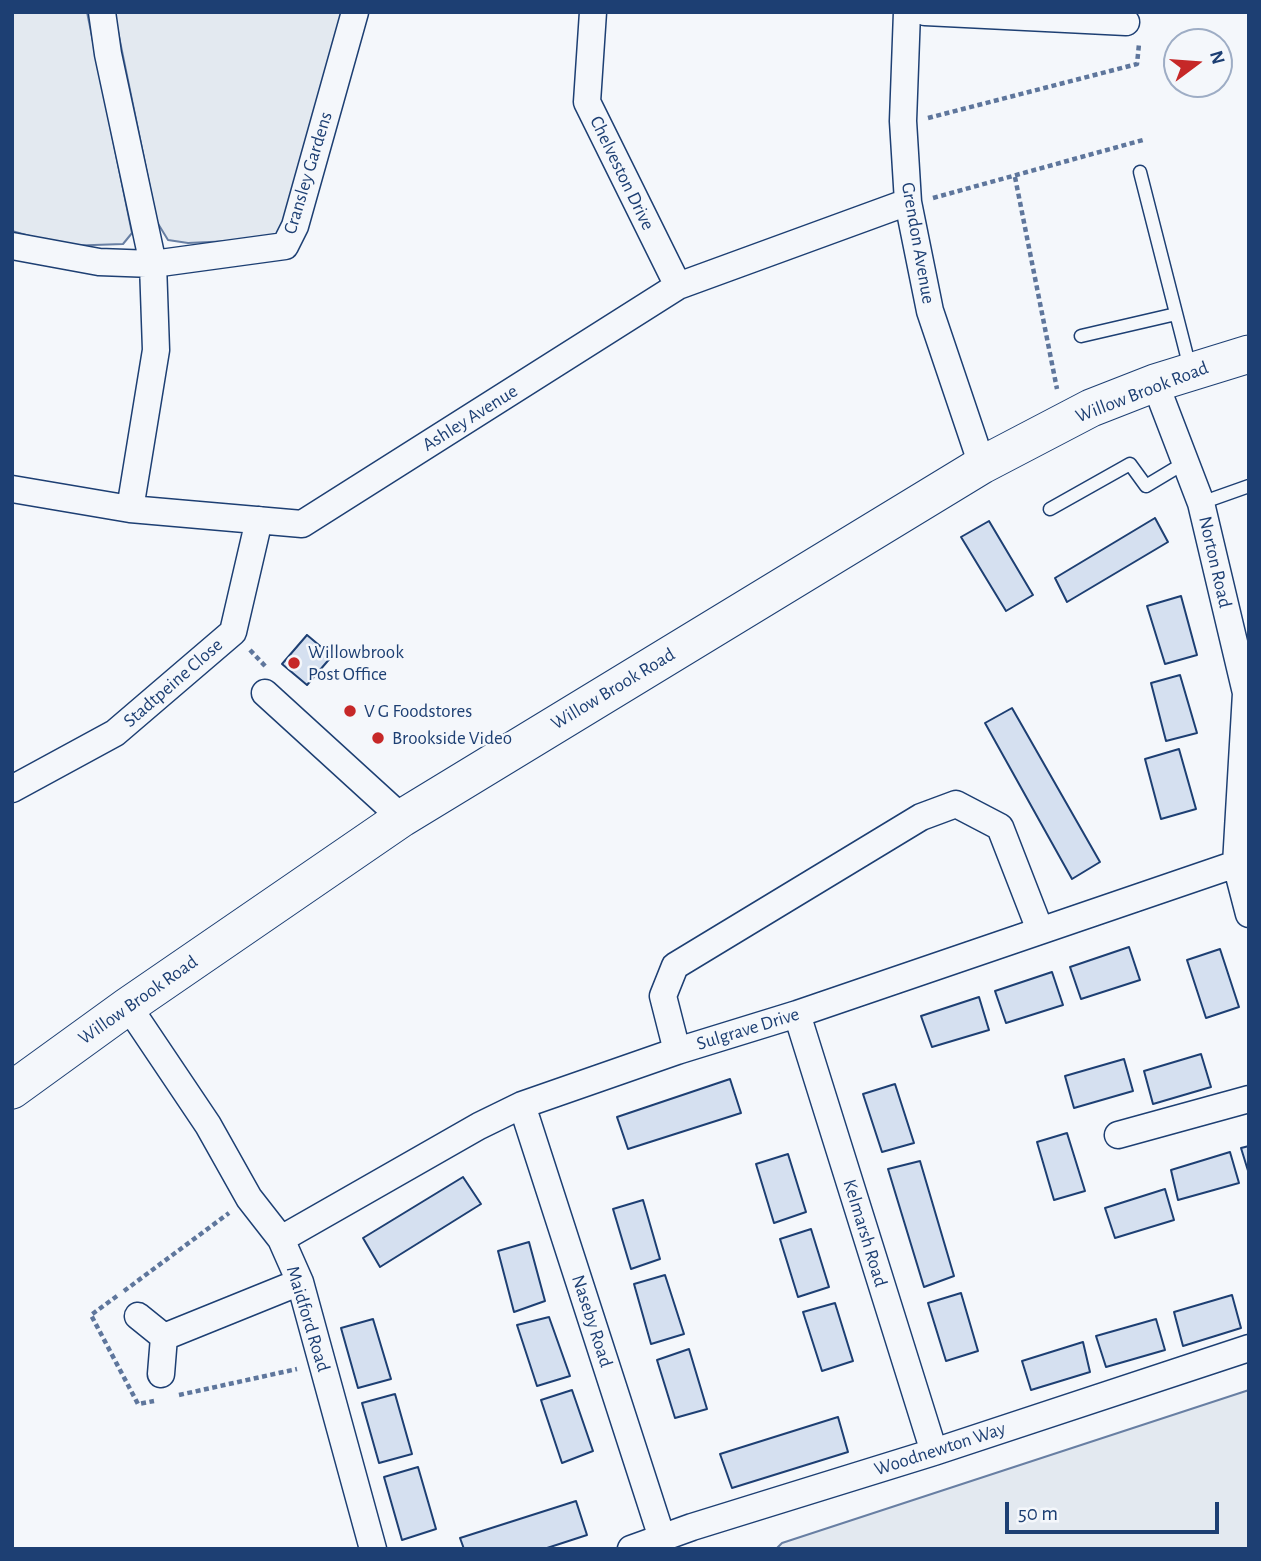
<!DOCTYPE html>
<style>
body{margin:0}
#map{position:relative;width:1261px;height:1561px;overflow:hidden;background:#f4f7fb;font-family:"Alegreya Sans",sans-serif}
canvas{display:block}
.frame{position:absolute;inset:0;border:14px solid #1d3f73;pointer-events:none}
.north{position:absolute;left:1163px;top:28px;width:70px;height:70px;box-sizing:border-box;background:#f4f7fb;border:2px solid #9eadc5;border-radius:50%;rotate:74deg;font-size:19px;font-weight:700;line-height:28px;text-align:center;color:#1d3f73}
.north::after{content:'';display:block;margin:auto;width:24px;height:32px;background:#c62828;clip-path:polygon(50% 0,100% 100%,50% 72%,0 100%)}
.scale{position:absolute;left:1005px;top:1502px;width:214px;height:32px;box-sizing:border-box;border:4px solid #1d3f73;border-top:0;padding-left:9px;font-size:21px;line-height:24px;white-space:nowrap;color:#1d3f73;-webkit-text-stroke:5px #f4f7fb;paint-order:stroke}
</style>
<div id="map">
<canvas width="1261" height="1561"></canvas>
<div class="frame"></div>
<div class="north">N</div>
<div class="scale">50 m</div>
</div>
<script>
const context = document.querySelector('canvas').getContext('2d');
context.lineJoin = 'round';
function fill(path, color) { context.fillStyle = color; context.fill(path, 'evenodd'); }
const poly = rows => new Path2D(rows.map(r => 'M' + r).join(''));
function stroke(path, color, width, dash) { context.strokeStyle = color; context.lineWidth = width; context.lineCap = dash ? 'butt' : 'round'; context.setLineDash(dash || []); context.stroke(path); }
function write(font, color, halo, rows, align = 'center') {
  context.font = font + ' "Alegreya Sans",sans-serif'; context.lineWidth = 5; context.setLineDash([]); context.textBaseline = 'middle'; context.strokeStyle = halo; context.fillStyle = color; for (const [text, x, y, turn = 0] of rows) {
    context.save(); context.translate(x, y); context.rotate((+turn || 0) * Math.PI / 180); context.textAlign = isNaN(turn) ? turn : align; if (halo) context.strokeText(text, 0, 0); context.fillText(text, 0, 0); context.restore();
  }
}
const green = poly([
 [12,12,87,12,132,233,123,244,65,246,12,231,12,12],
 [114,12,343,12,292,214,273,239,188,243,168,240,157,222,114,12],
 [1249,1390,1249,1549,776,1549,782,1543,1249,1390]
]);
const building = poly([
 [1155,518,1168,542,1067,602,1055,578,1155,518],
 [989,521,1033,595,1006,611,961,537,989,521],
 [1181,596,1197,655,1165,664,1147,606,1181,596],
 [307,635,332,656,307,685,282,664,307,635],
 [1180,675,1197,733,1166,741,1151,683,1180,675],
 [1012,708,1100,862,1072,879,985,723,1012,708],
 [1179,749,1196,809,1161,819,1145,759,1179,749],
 [1129,947,1140,980,1081,999,1070,967,1129,947],
 [1220,949,1239,1007,1206,1018,1187,960,1220,949],
 [1052,972,1063,1005,1006,1023,995,991,1052,972],
 [979,997,989,1030,932,1047,921,1016,979,997],
 [1201,1054,1211,1087,1153,1104,1144,1071,1201,1054],
 [1124,1059,1133,1091,1074,1108,1065,1076,1124,1059],
 [730,1079,741,1113,628,1149,617,1117,730,1079],
 [895,1084,914,1143,882,1152,863,1094,895,1084],
 [1067,1133,1085,1191,1054,1200,1037,1142,1067,1133],
 [1249,1146,1249,1174,1241,1148,1249,1146],
 [1230,1152,1239,1183,1178,1200,1171,1170,1230,1152],
 [788,1154,806,1212,774,1223,756,1164,788,1154],
 [920,1161,954,1276,924,1287,888,1169,920,1161],
 [463,1177,481,1204,380,1267,363,1238,463,1177],
 [1165,1189,1174,1220,1115,1238,1105,1208,1165,1189],
 [643,1200,660,1259,631,1269,613,1209,643,1200],
 [811,1229,829,1287,798,1297,780,1239,811,1229],
 [529,1242,545,1301,514,1312,498,1251,529,1242],
 [665,1275,684,1334,651,1344,634,1284,665,1275],
 [961,1293,978,1351,946,1361,928,1303,961,1293],
 [1232,1295,1241,1328,1183,1346,1174,1312,1232,1295],
 [835,1303,853,1361,822,1371,803,1312,835,1303],
 [549,1317,570,1376,537,1386,517,1325,549,1317],
 [373,1319,391,1379,358,1388,341,1328,373,1319],
 [1156,1319,1165,1350,1106,1367,1096,1336,1156,1319],
 [1083,1342,1090,1372,1031,1390,1022,1361,1083,1342],
 [689,1349,707,1409,675,1418,657,1360,689,1349],
 [572,1390,593,1451,562,1463,541,1400,572,1390],
 [395,1394,412,1454,379,1463,362,1403,395,1394],
 [838,1417,848,1452,732,1488,720,1454,838,1417],
 [418,1467,436,1529,402,1540,384,1477,418,1467],
 [576,1501,587,1535,544,1549,464,1549,460,1538,576,1501]
]);
const path = poly([
 [928,118,1137,64,1139,44],
 [1015,177,1057,389],
 [933,198,1143,140],
 [250,650,266,667],
 [124,1291,229,1213],
 [117,1296,91,1315,138,1404,154,1401],
 [179,1395,297,1369]
]);
const lane = poly([
 [1140,172,1190,368],
 [1081,336,1176,314],
 [1201,503,1249,486],
 [1050,509,1130,464,1146,486,1186,462]
]);
const street = poly([
 [102,12,108,54,153,264,156,350,130,509],
 [593,12,587,102,678,286],
 [907,12,903,121,908,202,930,311,982,465],
 [925,12,1126,22],
 [12,246,99,262,153,264,285,246,295,226,355,12],
 [1155,383,1201,503,1246,693,1236,864,1249,914],
 [12,489,130,509,302,524,678,286,908,202],
 [265,693,402,818],
 [12,789,115,733,233,632,259,520],
 [128,1006,208,1125,249,1198,281,1239,300,1282,373,1549],
 [797,1014,934,1452],
 [677,1051,663,996,675,966,921,817,956,804,1000,827,1040,930],
 [522,1105,662,1538],
 [1118,1135,1249,1099],
 [281,1239,479,1126,522,1105,677,1051,797,1014,1236,864],
 [138,1316,164,1337,161,1374],
 [164,1337,300,1282],
 [631,1549,692,1527,934,1452,1249,1348]
]);
const secondary = poly([
 [12,1090,128,1006,402,818,982,465,1091,408,1155,383,1249,354]
]);
const markers = [
 [294,663,7,"#c62828"],
 [350,711,7,"#c62828"],
 [378,738,7,"#c62828"]
];
const streetNames = [
 ["Cransley Gardens",308,173,-73],
 ["Chelveston Drive",622,173,64],
 ["Grendon Avenue",918,243,80],
 ["Willow Brook Road",1142,392,-21],
 ["Ashley Avenue",470,418,-32],
 ["Norton Road",1215,562,77],
 ["Stadtpeine Close",173,683,-41],
 ["Willow Brook Road",613,689,-31],
 ["Willow Brook Road",138,1000,-35],
 ["Sulgrave Drive",748,1029,-17],
 ["Kelmarsh Road",865,1233,73],
 ["Maidford Road",308,1319,73],
 ["Naseby Road",592,1321,72],
 ["Woodnewton Way",940,1449,-18]
];
const poiNames = [
 ["Willowbrook",308,652],
 ["Post Office",308,674],
 ["V G Foodstores",364,711],
 ["Brookside Video",392,738]
];
fill(green, '#e3e9f0');
stroke(green, '#687fa3', 2);
fill(building, '#d5e0f0');
stroke(building, '#1d3f73', 2);
stroke(lane, '#1d3f73', 15);
stroke(street, '#1d3f73', 29);
stroke(secondary, '#1d3f73', 39);
stroke(path, '#5e769c', 4.5, [5, 3.5]);
stroke(lane, '#f4f7fb', 12);
stroke(street, '#f4f7fb', 26);
stroke(secondary, '#f4f7fb', 37);
for (const [x, y, r, color] of markers) { const dot = new Path2D(); dot.arc(x, y, r, 0, 2 * Math.PI); context.fillStyle = color; context.fill(dot); stroke(dot, '#f4f7fb', 2.5); }
write('19px', '#1d3f73', '#f4f7fb', streetNames);
write('19px', '#1d3f73', '#f4f7fb', poiNames, 'left');
</script>
